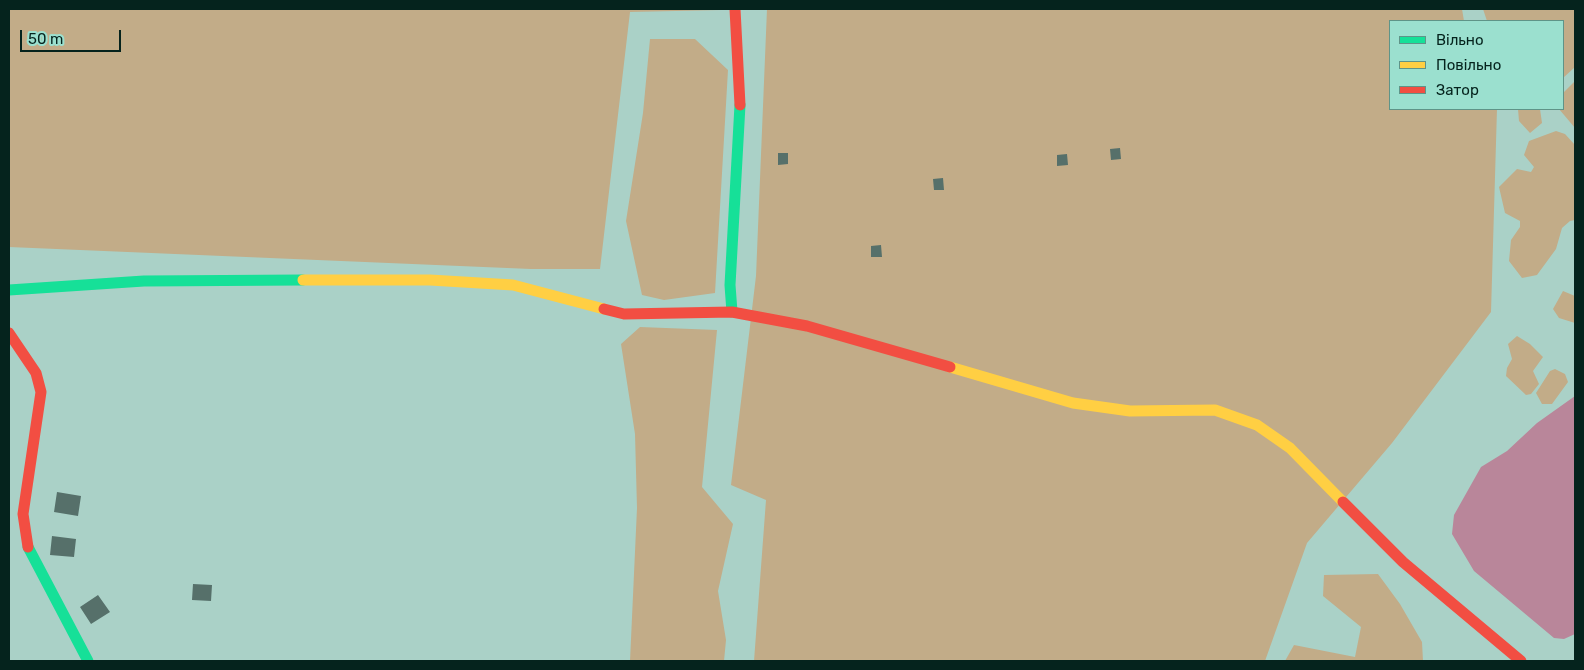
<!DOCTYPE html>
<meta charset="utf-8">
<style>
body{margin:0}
#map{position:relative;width:1584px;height:670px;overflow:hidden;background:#aad1c7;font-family:Rubik,sans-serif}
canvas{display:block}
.frame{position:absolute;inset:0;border:10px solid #05231d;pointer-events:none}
.legend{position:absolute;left:1389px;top:20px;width:175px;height:90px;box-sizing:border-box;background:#9be0cf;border:1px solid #5f9488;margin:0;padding:6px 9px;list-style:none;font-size:15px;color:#05231d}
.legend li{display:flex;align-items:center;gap:10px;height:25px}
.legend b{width:25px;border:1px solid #5f9488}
.scale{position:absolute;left:20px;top:30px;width:101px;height:22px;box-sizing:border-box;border:2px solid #05231d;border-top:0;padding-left:6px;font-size:15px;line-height:18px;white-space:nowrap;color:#05231d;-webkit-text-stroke:4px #9be0cf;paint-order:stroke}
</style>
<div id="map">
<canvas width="1584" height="670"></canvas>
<div class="frame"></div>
<ul class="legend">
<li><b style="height:6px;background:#16e098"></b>Вільно</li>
<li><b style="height:6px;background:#ffcf43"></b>Повільно</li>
<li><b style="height:6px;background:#f24e42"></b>Затор</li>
</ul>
<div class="scale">50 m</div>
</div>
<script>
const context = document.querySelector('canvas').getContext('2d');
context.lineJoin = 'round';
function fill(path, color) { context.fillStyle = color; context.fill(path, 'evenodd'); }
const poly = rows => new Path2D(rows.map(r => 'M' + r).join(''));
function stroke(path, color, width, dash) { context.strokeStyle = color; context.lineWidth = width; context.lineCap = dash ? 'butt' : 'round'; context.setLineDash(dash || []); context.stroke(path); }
const green = poly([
 [9,9,1462,9,1464,21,1390,21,1390,109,1497,109,1491,312,1392,443,1307,543,1265,661,754,661,766,500,731,485,756,276,767,9,630,12,600,269,531,269,9,247],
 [1483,9,1575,9,1575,67,1563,78,1563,21,1487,21],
 [650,39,695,39,728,70,715,293,664,300,642,295,626,221,643,113],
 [1575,81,1575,128,1559,109,1563,109,1563,93],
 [1518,109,1540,109,1542,123,1530,133,1519,121],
 [1556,131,1565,134,1575,145,1575,220,1570,221,1562,228,1556,249,1537,275,1522,278,1509,261,1511,240,1520,227,1520,221,1505,213,1499,187,1517,169,1531,172,1534,167,1524,155,1529,141],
 [1563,291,1575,296,1575,323,1559,318,1553,309],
 [640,327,717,330,702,487,733,524,718,591,726,640,724,661,630,661,637,508,635,434,621,344],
 [1517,336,1530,344,1543,357,1533,371,1539,384,1531,394,1526,395,1506,376,1507,368,1512,359,1508,344],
 [1555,369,1565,374,1568,382,1552,404,1542,404,1536,393,1550,371],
 [1378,574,1400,604,1422,642,1423,661,1285,661,1294,645,1355,657,1361,627,1323,596,1324,575]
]);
const water = poly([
 [1575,396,1575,634,1564,639,1554,638,1474,571,1452,534,1454,515,1481,467,1507,451,1537,423]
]);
const building = poly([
 [1120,148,1121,159,1111,160,1110,149],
 [778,153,788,153,788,164,778,165],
 [1067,154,1068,165,1057,166,1057,155],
 [943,178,944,190,934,190,933,179],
 [881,245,882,257,871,257,871,246],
 [57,492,81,496,78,516,54,512],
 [52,536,76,539,74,557,50,555],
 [193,584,212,585,211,601,192,600],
 [98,595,110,612,91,624,80,607]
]);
const fast = poly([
 [9,290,144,281,303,280],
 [732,312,730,285,740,105],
 [28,547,88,661]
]);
const slow = poly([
 [303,280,430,280,513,285,604,309],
 [950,367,1073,403,1130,411,1215,410,1257,425,1290,448,1343,502]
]);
const jam = poly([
 [735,9,740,105],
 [604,309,624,314,732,312,807,326,950,367],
 [9,333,36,373,41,392,23,514,28,547],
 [1343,502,1403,562,1521,661]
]);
fill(green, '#c2ac88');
fill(water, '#b9869a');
fill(building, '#56706a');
stroke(fast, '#16e098', 11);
stroke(slow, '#ffcf43', 11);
stroke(jam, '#f24e42', 11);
</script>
